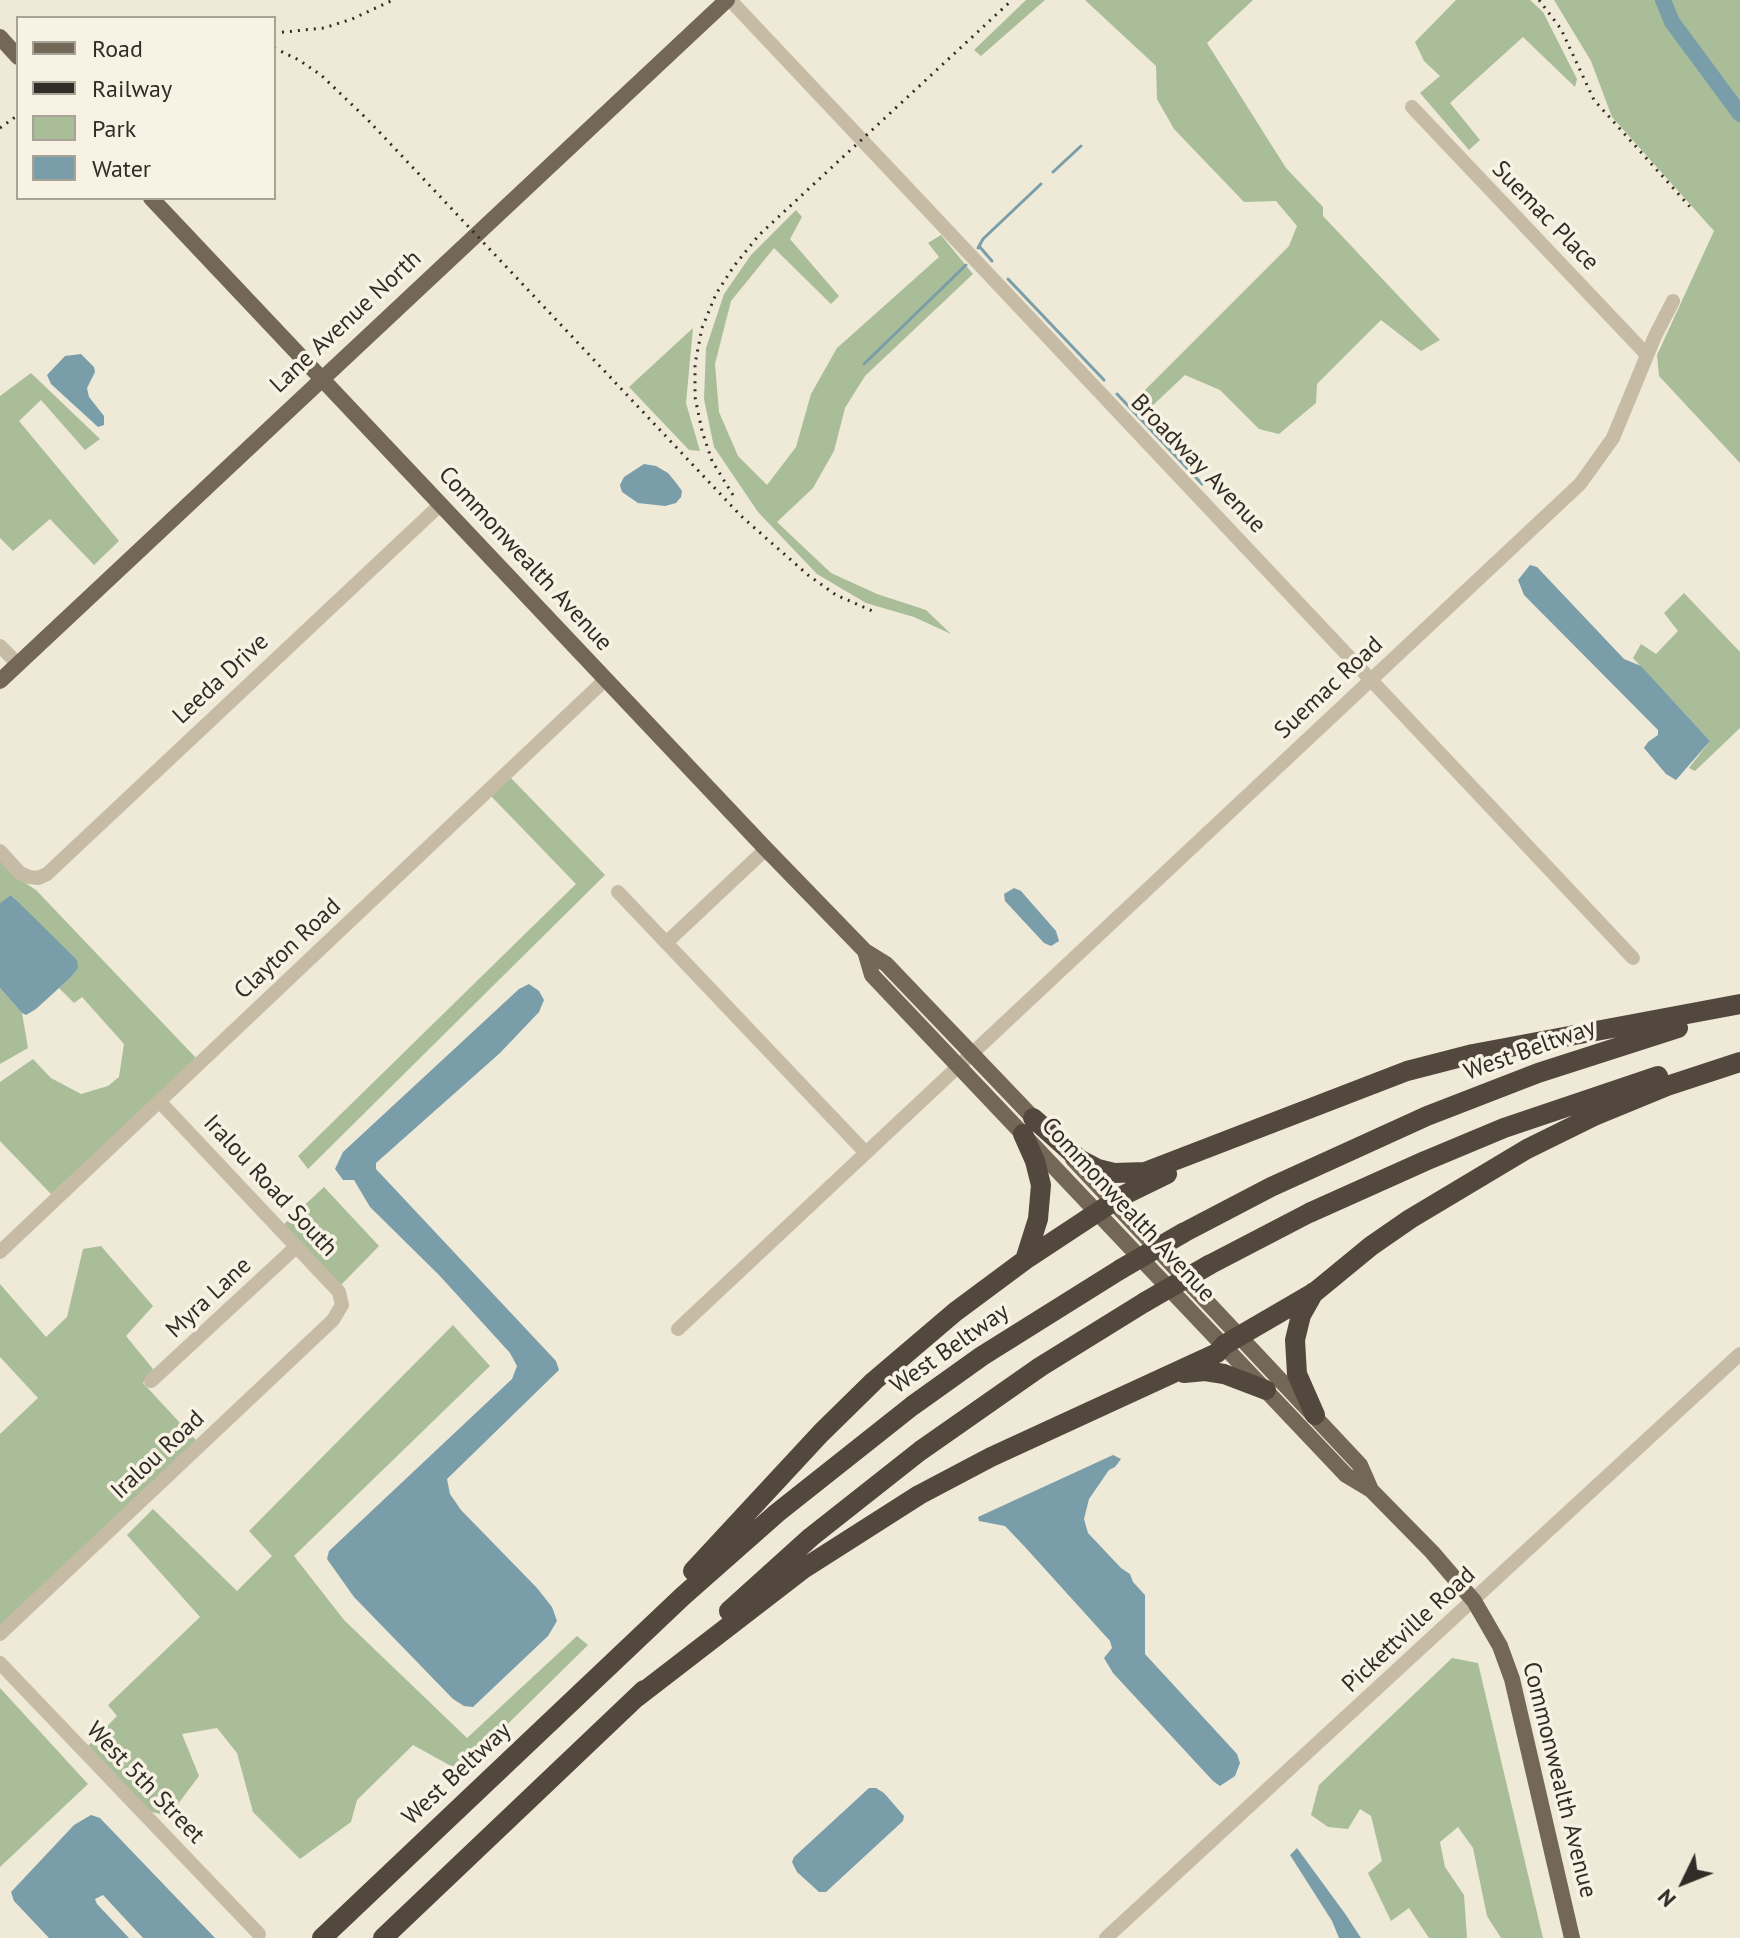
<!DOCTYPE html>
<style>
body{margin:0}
#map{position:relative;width:1740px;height:1938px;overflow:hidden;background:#efe9d8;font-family:"PT Sans",sans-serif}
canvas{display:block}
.legend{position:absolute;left:16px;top:16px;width:260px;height:184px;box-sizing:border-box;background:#f7f2e3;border:2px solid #a8a397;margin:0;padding:10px 14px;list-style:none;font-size:24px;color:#322c26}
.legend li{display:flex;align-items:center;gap:16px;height:40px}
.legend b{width:40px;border:2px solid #a8a397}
.north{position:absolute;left:1644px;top:1842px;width:80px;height:80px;-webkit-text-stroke:6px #f7f2e3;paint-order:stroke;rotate:227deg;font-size:22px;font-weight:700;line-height:32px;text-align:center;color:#322c26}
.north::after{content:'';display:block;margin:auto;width:28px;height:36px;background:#322c26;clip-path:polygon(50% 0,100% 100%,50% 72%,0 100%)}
</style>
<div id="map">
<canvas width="1740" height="1938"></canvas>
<ul class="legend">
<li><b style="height:10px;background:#736757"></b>Road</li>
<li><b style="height:10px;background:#322c26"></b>Railway</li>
<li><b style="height:22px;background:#a9bd99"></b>Park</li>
<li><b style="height:22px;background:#799eaa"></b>Water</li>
</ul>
<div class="north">N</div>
</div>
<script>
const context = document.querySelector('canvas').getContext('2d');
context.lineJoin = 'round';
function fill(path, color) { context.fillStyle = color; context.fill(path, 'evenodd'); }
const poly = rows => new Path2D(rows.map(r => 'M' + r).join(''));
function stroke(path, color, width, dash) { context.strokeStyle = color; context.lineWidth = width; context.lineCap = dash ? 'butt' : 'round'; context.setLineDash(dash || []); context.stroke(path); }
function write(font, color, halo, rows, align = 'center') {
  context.font = font + ' "PT Sans",sans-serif'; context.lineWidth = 7; context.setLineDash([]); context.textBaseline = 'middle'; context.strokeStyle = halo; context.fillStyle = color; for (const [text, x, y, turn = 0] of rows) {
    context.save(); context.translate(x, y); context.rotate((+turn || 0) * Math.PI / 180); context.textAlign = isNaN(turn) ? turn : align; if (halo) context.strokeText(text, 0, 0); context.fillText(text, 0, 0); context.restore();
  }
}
const green = poly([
 [1026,0,1045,0,981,56,974,50],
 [1085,0,1253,0,1207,43,1286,168,1323,207,1323,216,1440,340,1421,351,1381,320,1317,384,1316,403,1279,434,1259,429,1220,390,1185,375,1151,407,1139,396,1289,246,1297,226,1276,201,1244,202,1174,129,1157,99,1156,66],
 [1456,0,1530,0,1543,12,1577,79,1575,87,1523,37,1450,103,1480,140,1469,150,1420,93,1440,76,1424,61,1415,42],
 [1554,0,1740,0,1740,463,1659,376,1657,355,1714,231,1612,117,1591,61],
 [796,210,802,217,790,239,839,296,831,304,774,248,731,301,715,364,719,412,738,456,767,485,796,447,811,394,837,348,939,257,928,243,941,235,973,274,865,376,845,408,834,451,813,488,777,522,831,573,877,594,926,610,951,634,914,617,866,603,817,574,758,512,714,447,704,399,706,348,724,294,751,255],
 [693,328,686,403,700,451,689,450,629,387],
 [31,373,100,439,85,450,41,400,19,421,119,541,94,565,50,519,13,551,0,538,0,396],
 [1684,593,1740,652,1740,728,1695,771,1689,768,1710,741,1633,658,1641,644,1656,654,1678,631,1664,613],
 [510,777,605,875,308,1169,298,1156,576,884,490,795],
 [0,858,22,881,36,890,197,1059,51,1194,0,1141,0,1082,33,1059,51,1078,81,1094,108,1086,119,1077,124,1044,82,997,74,1003,59,988,70,978,12,895,0,903],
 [0,988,22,1013,28,1048,0,1064],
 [324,1187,379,1246,340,1286,282,1226],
 [101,1246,153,1306,126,1336,153,1369,143,1383,196,1440,0,1629,0,1434,38,1398,0,1357,0,1284,46,1337,67,1317,83,1249],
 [453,1325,490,1366,294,1556,344,1620,467,1738,577,1636,588,1645,460,1771,413,1745,357,1800,351,1822,300,1859,253,1812,237,1753,217,1728,182,1734,199,1776,169,1816,148,1811,86,1748,117,1716,108,1705,200,1617,127,1535,153,1509,237,1591,272,1556,249,1531],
 [1452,1658,1478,1663,1543,1938,1501,1938,1487,1916,1473,1848,1458,1827,1440,1842,1445,1867,1464,1895,1467,1938,1429,1938,1409,1908,1391,1921,1368,1873,1382,1861,1371,1816,1360,1809,1348,1829,1328,1827,1311,1815,1319,1785],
 [0,1688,88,1784,0,1867]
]);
const water = poly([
 [81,354,94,367,95,372,87,388,89,397,104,416,104,425,98,427,51,384,47,375,65,356],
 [644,464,656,466,668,473,677,484,682,491,681,497,676,503,665,506,638,503,622,492,620,485,624,477],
 [1530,565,1537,567,1624,659,1641,666,1710,741,1676,780,1666,774,1644,748,1648,742,1658,735,1658,730,1524,595,1518,580],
 [1014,888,1021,891,1056,931,1059,941,1051,946,1044,943,1005,901,1004,894],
 [11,895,77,960,78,968,70,978,36,1009,26,1015,22,1013,0,988,0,903],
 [529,984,539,991,544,1000,539,1012,500,1053,376,1163,376,1169,556,1361,559,1370,447,1479,450,1494,461,1510,537,1588,552,1607,557,1621,548,1636,473,1707,464,1706,453,1699,354,1597,327,1559,329,1551,512,1379,517,1366,510,1353,439,1275,370,1207,354,1180,343,1180,335,1169,343,1152,519,989],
 [1113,1455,1121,1459,1115,1467,1109,1470,1089,1499,1084,1519,1088,1533,1121,1568,1130,1574,1133,1582,1145,1595,1145,1654,1237,1754,1240,1763,1235,1776,1220,1786,1213,1781,1113,1673,1104,1658,1112,1648,1110,1641,1025,1547,1005,1526,979,1521,978,1517],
 [869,1788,876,1788,884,1793,904,1816,903,1821,826,1892,819,1892,797,1872,792,1862,794,1857],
 [91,1815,100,1818,215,1938,143,1938,103,1895,95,1899,97,1904,129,1938,49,1938,14,1901,11,1892,74,1825],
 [1297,1848,1346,1915,1361,1938,1339,1938,1332,1921,1290,1855]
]);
const stream = poly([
 [1053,172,1081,146],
 [979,246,992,261],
 [978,248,983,239,1041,184],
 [1008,279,1104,380],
 [864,364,966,265],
 [1117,394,1202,484]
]);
const river = poly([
 [1663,0,1672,22,1740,114]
]);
const minor = poly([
 [730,0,1633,958],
 [1412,107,1647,355],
 [0,646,18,664],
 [0,851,20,873,29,877,38,878,47,874,440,505],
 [618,892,866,1153],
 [667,942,766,849],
 [0,1252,606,679],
 [678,1329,1580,484,1613,438,1655,336,1673,301],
 [151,1381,296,1247],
 [0,1634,333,1320,342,1305,339,1292,159,1101],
 [0,1663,259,1934],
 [1106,1938,1740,1354]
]);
const major = poly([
 [0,37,18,57],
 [151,198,766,849,865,951,886,964,1040,1125],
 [0,681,727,0],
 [865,951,872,975,1346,1475,1371,1490,1432,1552,1474,1601,1500,1646,1512,1679,1572,1938],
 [1073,1159,1360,1465,1371,1490]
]);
const highway = poly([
 [1033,1118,1079,1159,1098,1169,1114,1173,1145,1172,1407,1071,1473,1054,1740,1004],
 [1183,1233,1271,1187,1427,1116,1538,1073,1678,1028],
 [1025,1260,1122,1196,1167,1174],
 [1209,1265,1309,1213,1425,1161,1504,1128,1658,1076],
 [1314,1292,1301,1315,1295,1340,1297,1374,1315,1415],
 [1184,1373,1205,1371,1224,1374,1266,1390],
 [693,1571,821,1433,874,1381,955,1312,1025,1260,1038,1219,1041,1185,1035,1161,1023,1134],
 [729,1611,811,1537,920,1451,1040,1367,1145,1302],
 [637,1697,803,1569,919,1495,991,1457,1217,1353,1224,1345,1315,1292,1371,1246,1410,1219,1527,1149,1594,1116,1667,1086,1740,1062],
 [322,1938,683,1596,777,1513,912,1406,982,1356,1121,1269],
 [383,1938,644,1690]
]);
const rail = poly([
 [1539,0,1561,29,1594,100,1691,208],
 [274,33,324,28,352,19,393,0],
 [274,48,299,60,321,75,368,120,741,516,808,575,836,595,877,613],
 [0,128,18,115],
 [733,495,712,461,702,431,695,397,695,364,702,328,716,294,734,266,759,235,1012,0]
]);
const highwayBridge = poly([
 [1121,1269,1183,1233],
 [1145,1302,1209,1265]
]);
const streetNames = [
 ["Suemac Place",1545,216,46],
 ["Lane Avenue North",346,322,-43],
 ["Broadway Avenue",1198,464,46],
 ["Commonwealth Avenue",525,559,47],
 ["Leeda Drive",221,679,-43],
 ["Suemac Road",1329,688,-43],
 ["Clayton Road",288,949,-43],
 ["West Beltway",1530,1050,-20],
 ["Iralou Road South",270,1186,47],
 ["Commonwealth Avenue",1128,1210,47],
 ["Myra Lane",209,1298,-43],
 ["West Beltway",950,1349,-35],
 ["Iralou Road",158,1455,-43],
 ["Pickettville Road",1409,1630,-43],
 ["West Beltway",457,1774,-43],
 ["Commonwealth Avenue",1559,1780,76],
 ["West 5th Street",145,1783,46]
];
fill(green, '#a9bd99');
fill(water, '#799eaa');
stroke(stream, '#799eaa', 3);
stroke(river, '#799eaa', 16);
stroke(minor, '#c6bba5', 14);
stroke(major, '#736757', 16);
stroke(highway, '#52483d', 20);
stroke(rail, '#322c26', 3, [2, 6]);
stroke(highwayBridge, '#52483d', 20);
write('24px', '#322c26', '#f7f2e3', streetNames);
</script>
